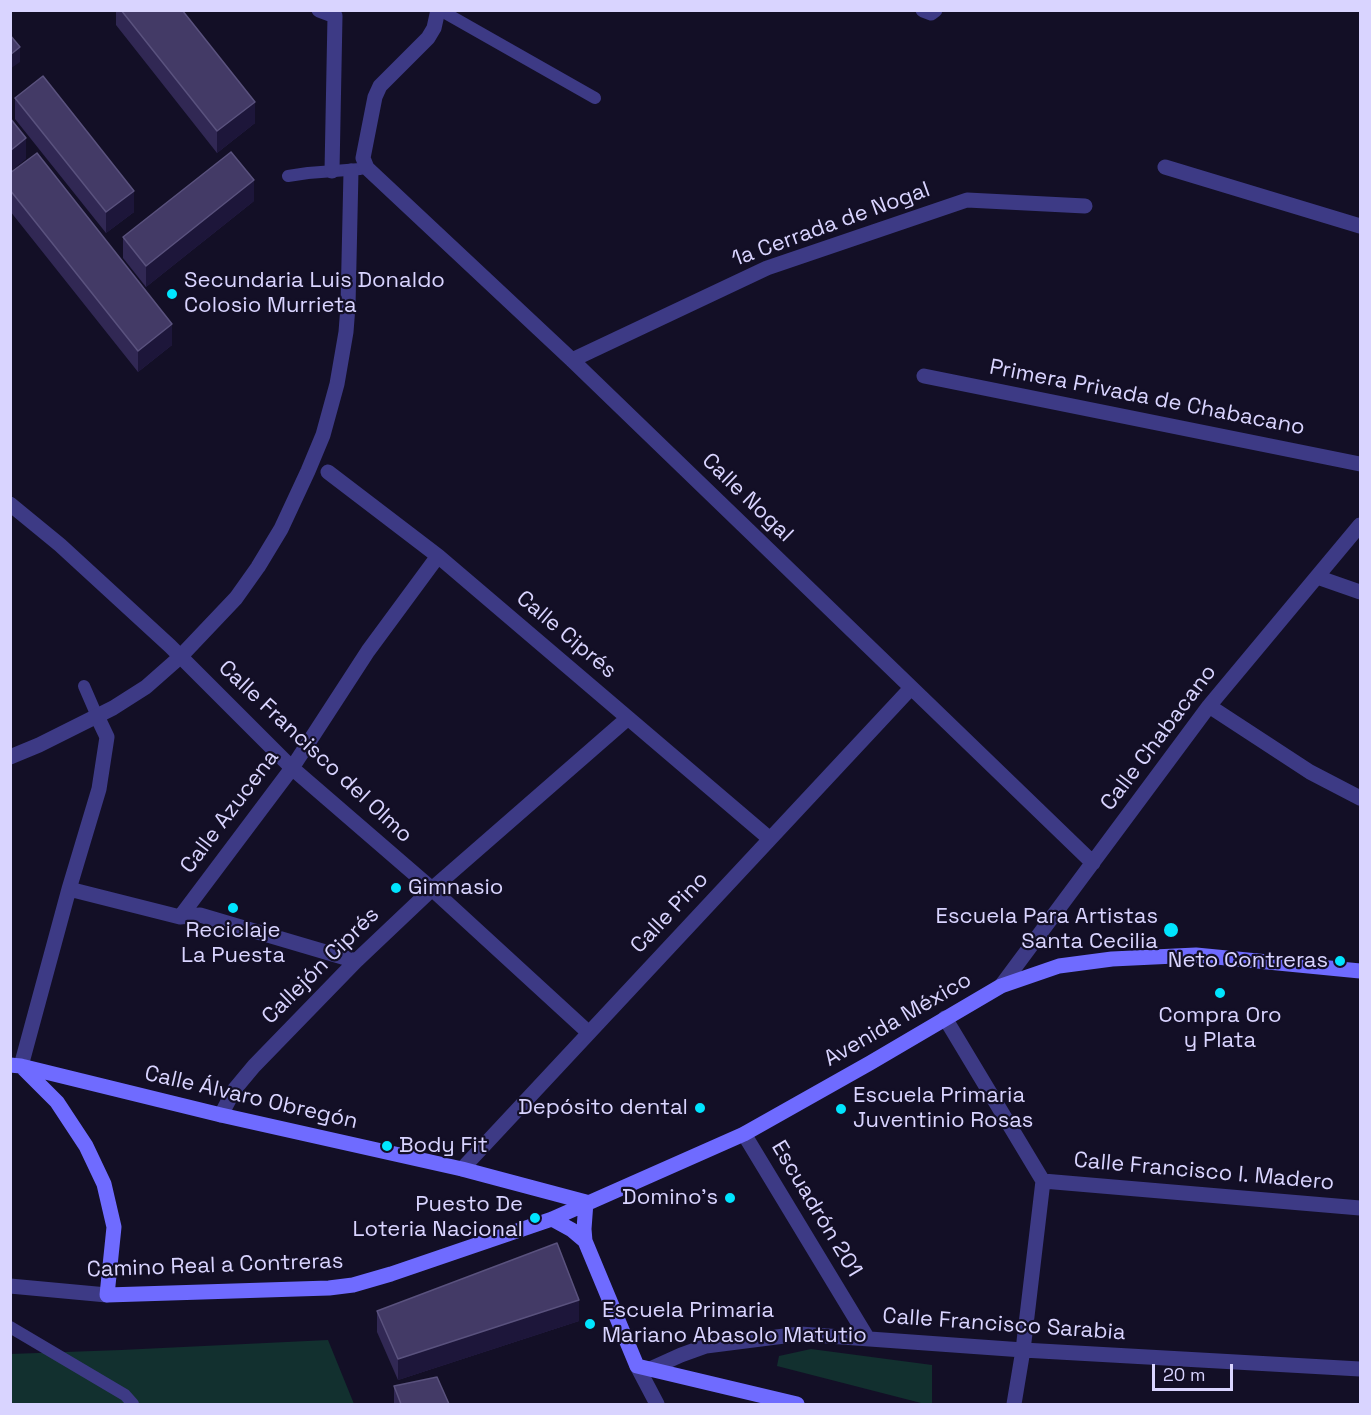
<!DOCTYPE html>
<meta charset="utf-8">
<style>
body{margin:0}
#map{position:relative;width:1371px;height:1415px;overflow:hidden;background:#130f26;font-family:"Space Grotesk",sans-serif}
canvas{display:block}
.frame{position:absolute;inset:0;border:12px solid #d9d4ff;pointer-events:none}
.scale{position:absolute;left:1152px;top:1364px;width:81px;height:27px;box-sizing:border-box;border:3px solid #d9d4ff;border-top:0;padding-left:8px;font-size:18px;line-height:21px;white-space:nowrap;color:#d9d4ff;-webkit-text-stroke:4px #130f26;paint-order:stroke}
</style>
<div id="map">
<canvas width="1371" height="1415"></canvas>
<div class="frame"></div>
<div class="scale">20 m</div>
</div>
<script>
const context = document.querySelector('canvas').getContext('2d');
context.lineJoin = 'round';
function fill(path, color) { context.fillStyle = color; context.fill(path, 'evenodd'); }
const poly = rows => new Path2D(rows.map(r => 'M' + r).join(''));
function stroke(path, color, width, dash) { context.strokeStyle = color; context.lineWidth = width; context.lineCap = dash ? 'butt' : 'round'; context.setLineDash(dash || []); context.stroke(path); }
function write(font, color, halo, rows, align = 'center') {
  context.font = font + ' "Space Grotesk",sans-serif'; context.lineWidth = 4.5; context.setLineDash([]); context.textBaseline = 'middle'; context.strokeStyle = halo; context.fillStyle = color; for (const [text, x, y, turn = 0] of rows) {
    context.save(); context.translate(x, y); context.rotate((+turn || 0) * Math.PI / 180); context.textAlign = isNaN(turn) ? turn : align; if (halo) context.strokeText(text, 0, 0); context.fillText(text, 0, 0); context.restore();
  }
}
const green = poly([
 [328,1340,354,1404,11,1404,10,1354,121,1350],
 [811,1349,932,1365,932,1404,925,1404,777,1366,779,1356]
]);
const lane = poly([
 [440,10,595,98],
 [288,176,308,173,360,169],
 [84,686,97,716],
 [10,1327,125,1395,133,1404]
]);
const street = poly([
 [319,10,335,16,332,171],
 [438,10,434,28,428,38,380,86,375,97,363,158,367,168,572,360,1093,863],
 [923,10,931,13,935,10],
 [1165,167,1360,226],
 [572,360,767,268,967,200,1085,206],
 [924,376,1360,464],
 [328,472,438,556,770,839],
 [10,504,60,545,170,646,292,768,432,889,589,1033],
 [1317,577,1360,592],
 [1209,706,1310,772,1360,798],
 [10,757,39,745,113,708,146,687,180,657,236,598,258,567,281,529,308,471,323,435,337,384,346,332,348,306,351,171],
 [69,889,180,917,200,915,356,961],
 [180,917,292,768,368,651,438,556],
 [1001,986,1209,706,1360,525],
 [945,1018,1043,1181,1023,1350,1014,1404],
 [21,1066,69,889,99,789,107,737,97,716],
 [221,1115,234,1090,254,1066,356,961,432,889,628,718],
 [744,1134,868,1339],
 [462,1169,911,688],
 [1043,1181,1360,1208],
 [10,1286,107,1295],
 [637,1366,657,1404],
 [650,1369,681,1355,706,1346,800,1334,1023,1350,1360,1369]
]);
const secondary = poly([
 [10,1065,21,1066,221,1115,462,1169,586,1202],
 [21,1066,57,1102,86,1146,104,1184,114,1227,107,1295,329,1288,353,1285,391,1274,552,1219,744,1134,870,1063,1001,986,1059,966,1112,959,1196,955,1360,971],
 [586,1202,584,1229,585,1241,637,1366,797,1404],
 [552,1219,572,1230,585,1241]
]);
const wall = poly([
 [116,10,182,10,255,123,217,153,116,25],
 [15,98,134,212,106,233,15,119],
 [10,173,172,345,138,372,10,211],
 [254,201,146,287,123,258,123,237],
 [377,1311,579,1321,398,1380,377,1332],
 [394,1386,449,1404,394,1404]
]);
const shadedWall = poly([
 [20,47,20,62,10,69,10,55],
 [255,102,255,123,217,153,217,131],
 [26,138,26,159,10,172,10,151],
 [254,180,254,201,146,287,146,266],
 [134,191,134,212,106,233,106,212],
 [172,324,172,345,138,372,138,351],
 [579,1300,579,1321,398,1380,398,1359]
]);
const building = poly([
 [121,10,182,10,255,102,217,131,121,10],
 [10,35,20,47,10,55,10,35],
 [43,76,134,191,106,212,15,98,43,76],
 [10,118,26,138,10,151,10,118],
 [231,152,254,180,146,266,123,237,231,152],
 [37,153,172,324,138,351,10,190,10,173,37,153],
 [557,1243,579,1300,398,1359,377,1311,557,1243],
 [437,1377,449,1404,401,1404,394,1386,437,1377]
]);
const markers = [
 [172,294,6,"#00e5ff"],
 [396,888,6,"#00e5ff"],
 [233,908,6,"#00e5ff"],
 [1171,930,8,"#00e5ff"],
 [1340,961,6,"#00e5ff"],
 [1220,993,6,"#00e5ff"],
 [700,1108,6,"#00e5ff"],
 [841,1109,6,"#00e5ff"],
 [387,1146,6,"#00e5ff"],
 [730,1198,6,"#00e5ff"],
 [535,1218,6,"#00e5ff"],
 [590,1324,6,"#00e5ff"]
];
const streetNames = [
 ["1a Cerrada de Nogal",831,225,-20],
 ["Primera Privada de Chabacano",1147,398,11],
 ["Calle Nogal",747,498,44],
 ["Calle Ciprés",566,635,40],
 ["Calle Chabacano",1159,738,-53],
 ["Calle Francisco del Olmo",315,752,43],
 ["Calle Azucena",230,812,-53],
 ["Calle Pino",670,913,-47],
 ["Callejón Ciprés",321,966,-45],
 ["Avenida México",898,1020,-30],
 ["Calle Álvaro Obregón",251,1098,13],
 ["Calle Francisco I. Madero",1204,1172,5],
 ["Escuadrón 201",816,1209,59],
 ["Camino Real a Contreras",215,1266,-2],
 ["Calle Francisco Sarabia",1004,1325,4]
];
const poiNames = [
 ["Secundaria Luis Donaldo",184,281],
 ["Colosio Murrieta",184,306],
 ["Gimnasio",408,888],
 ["Escuela Para Artistas",1158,917,"right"],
 ["Santa Cecilia",1158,942,"right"],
 ["Reciclaje",233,931,"center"],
 ["La Puesta",233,956,"center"],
 ["Neto Contreras",1328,961,"right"],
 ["Compra Oro",1220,1016,"center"],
 ["y Plata",1220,1041,"center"],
 ["Escuela Primaria",853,1096],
 ["Juventinio Rosas",853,1121],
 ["Depósito dental",688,1108,"right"],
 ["Body Fit",399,1146],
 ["Domino's",718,1198,"right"],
 ["Puesto De",523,1205,"right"],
 ["Loteria Nacional",523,1230,"right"],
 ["Escuela Primaria",602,1311],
 ["Mariano Abasolo Matutio",602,1336]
];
fill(green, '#12302f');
stroke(lane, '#3d3a85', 12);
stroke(street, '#3d3a85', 15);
stroke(secondary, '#6f6bff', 15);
fill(wall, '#312854');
fill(shadedWall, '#1d163a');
fill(building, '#433a66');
stroke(building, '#5a527e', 1.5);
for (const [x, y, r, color] of markers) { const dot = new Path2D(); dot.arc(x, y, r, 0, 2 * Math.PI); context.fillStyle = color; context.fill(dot); stroke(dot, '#130f26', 2); }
write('22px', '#d9d4ff', '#130f26', streetNames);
write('22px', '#d9d4ff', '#130f26', poiNames, 'left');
</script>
